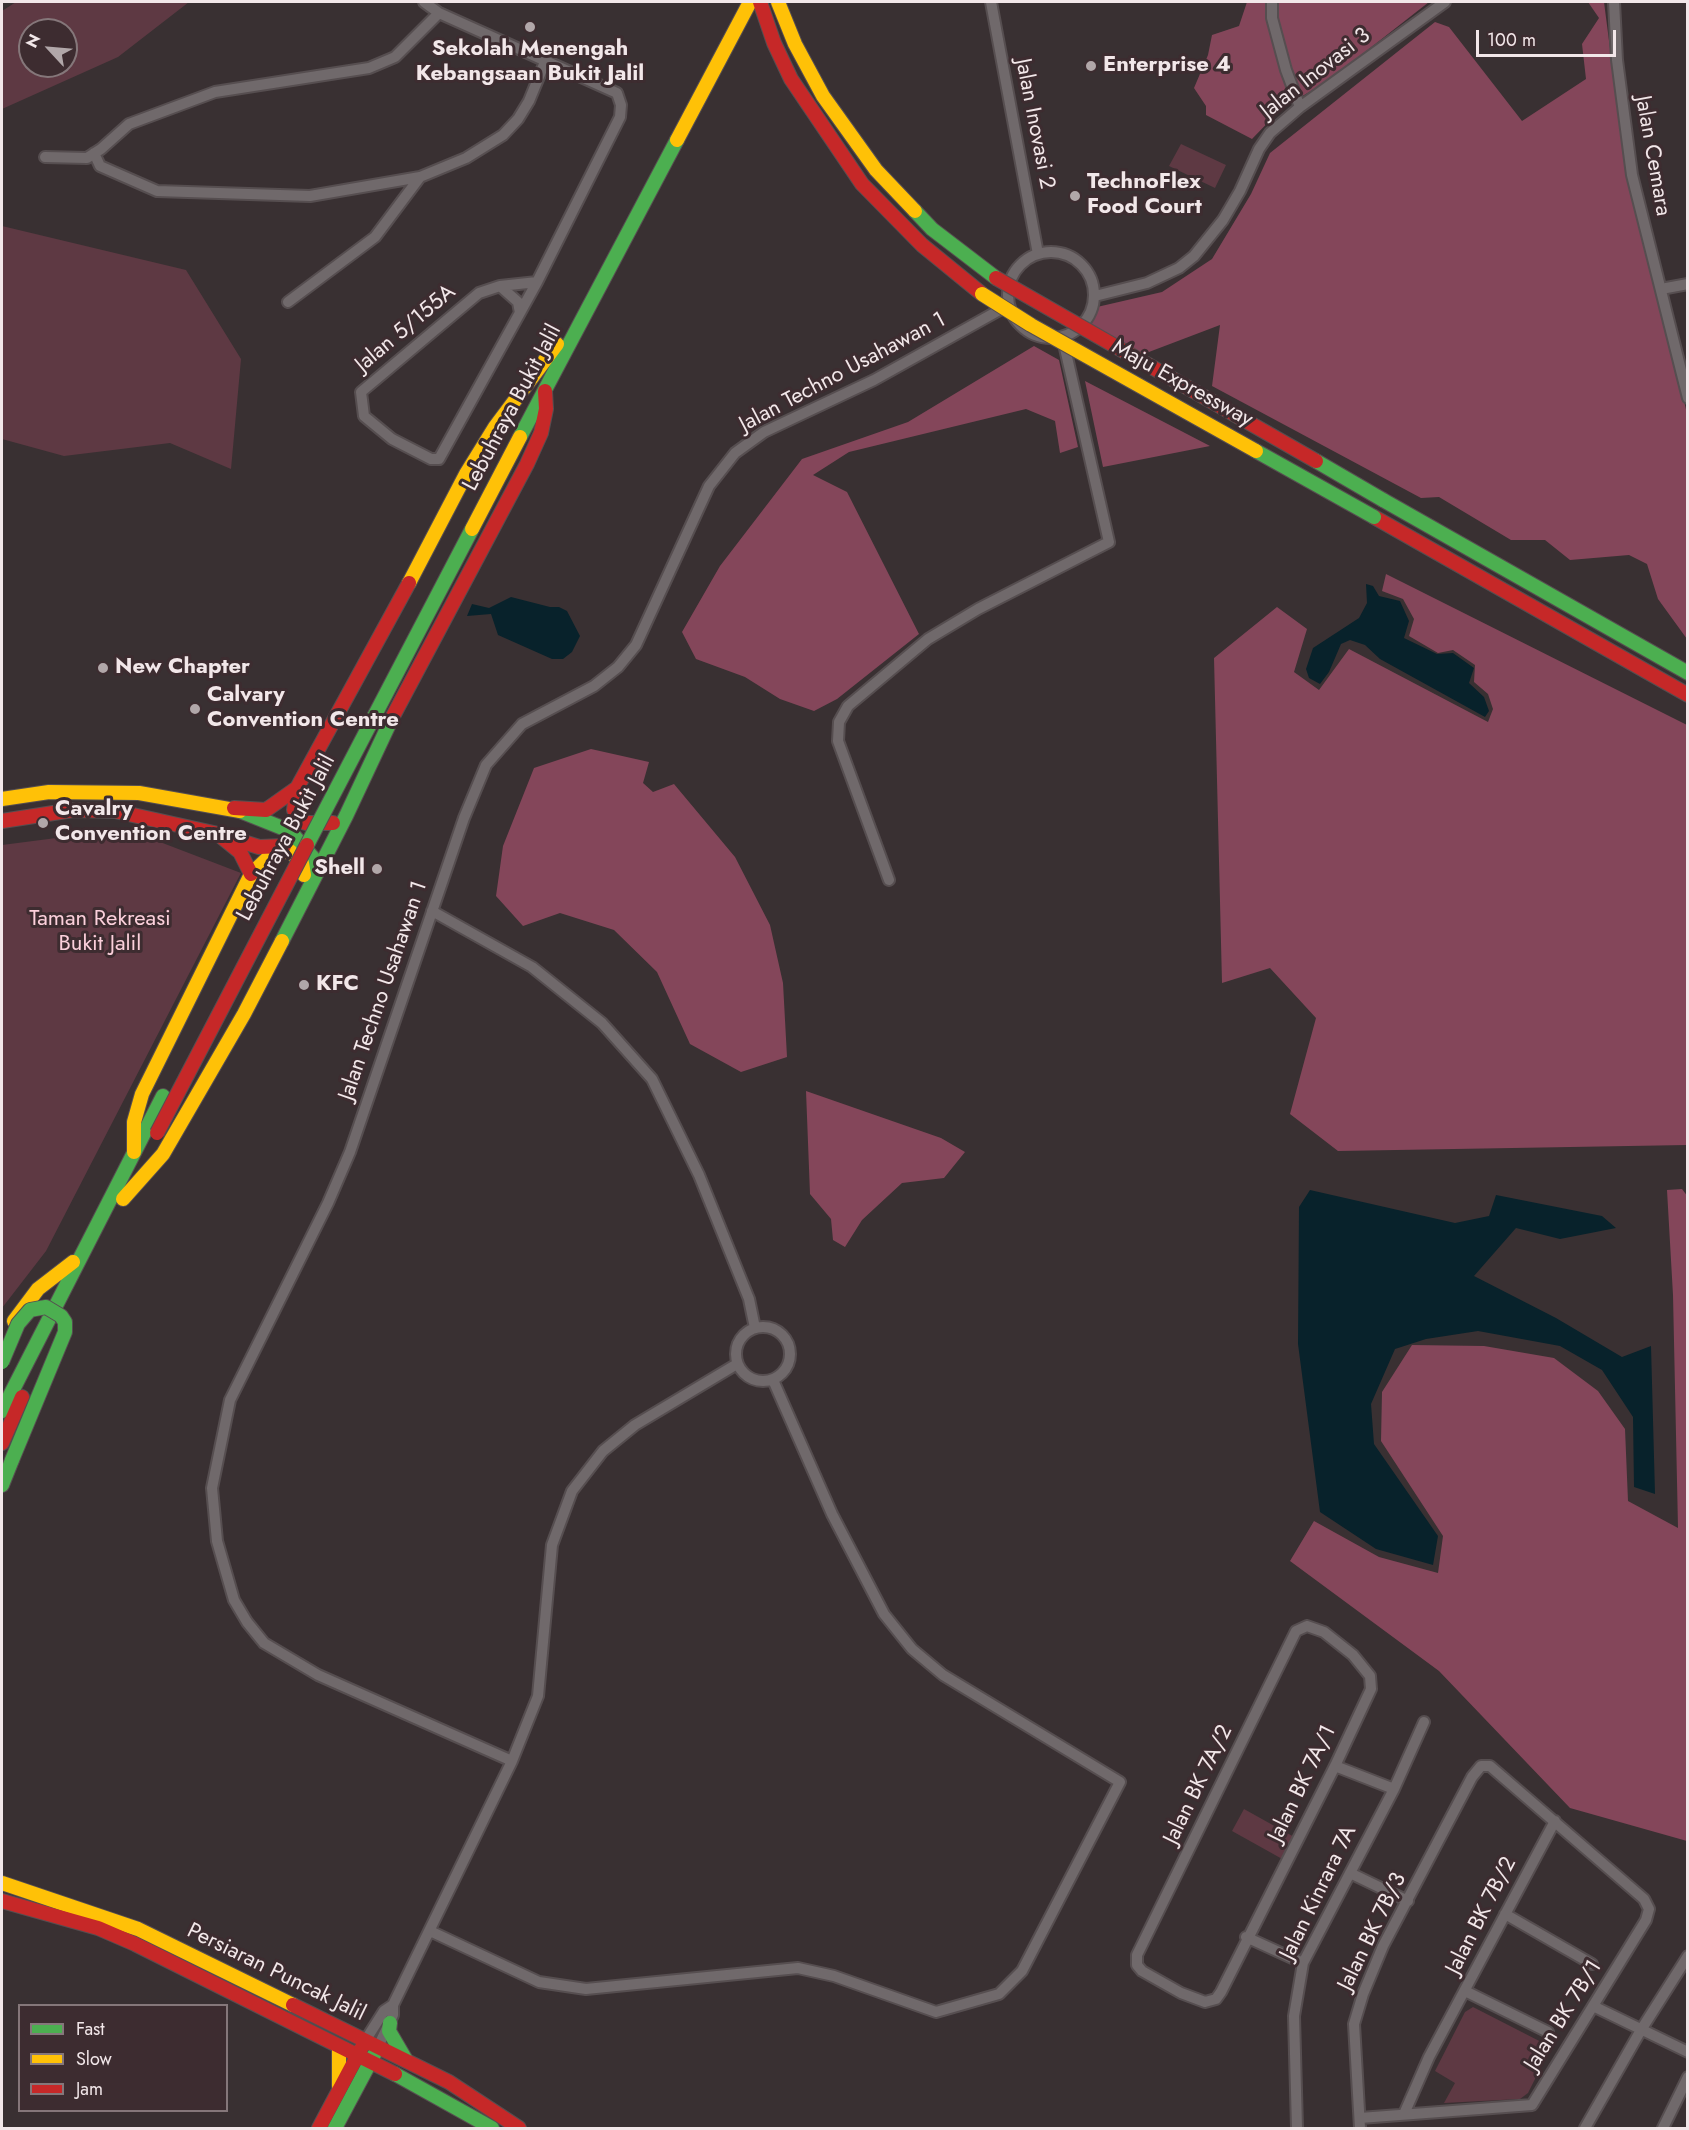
<!DOCTYPE html>
<style>
body{margin:0}
#map{position:relative;width:1689px;height:2130px;overflow:hidden;background:#393032;font-family:Jost,sans-serif}
canvas{display:block}
.frame{position:absolute;inset:0;border:3px solid #f2e7e9;pointer-events:none}
.legend{position:absolute;left:18px;top:2004px;width:210px;height:108px;box-sizing:border-box;background:#3d2c30;border:2px solid #85777a;margin:0;padding:8px 10px;list-style:none;font-size:18px;color:#f2e7e9}
.legend li{display:flex;align-items:center;gap:12px;height:30px}
.legend b{width:30px;border:2px solid #85777a}
.north{position:absolute;left:18px;top:18px;width:60px;height:60px;box-sizing:border-box;background:#3d2c30;border:2px solid #85777a;border-radius:50%;rotate:296deg;font-size:16px;font-weight:700;line-height:24px;text-align:center;color:#f2e7e9}
.north::after{content:'';display:block;margin:auto;width:21px;height:27px;background:#b1a7a9;clip-path:polygon(50% 0,100% 100%,50% 72%,0 100%)}
.scale{position:absolute;left:1476px;top:30px;width:140px;height:27px;box-sizing:border-box;border:3px solid #f2e7e9;border-top:0;padding-left:8px;font-size:18px;line-height:21px;white-space:nowrap;color:#f2e7e9;-webkit-text-stroke:4px #3d2c30;paint-order:stroke}
</style>
<div id="map">
<canvas width="1689" height="2130"></canvas>
<div class="frame"></div>
<ul class="legend">
<li><b style="height:8px;background:#4caf50"></b>Fast</li>
<li><b style="height:8px;background:#ffc107"></b>Slow</li>
<li><b style="height:8px;background:#c62828"></b>Jam</li>
</ul>
<div class="north">N</div>
<div class="scale">100 m</div>
</div>
<script>
const context = document.querySelector('canvas').getContext('2d');
context.lineJoin = 'round';
function fill(path, color) { context.fillStyle = color; context.fill(path, 'evenodd'); }
const poly = rows => new Path2D(rows.map(r => 'M' + r).join(''));
function stroke(path, color, width, dash) { context.strokeStyle = color; context.lineWidth = width; context.lineCap = dash ? 'butt' : 'round'; context.setLineDash(dash || []); context.stroke(path); }
function write(font, color, halo, rows, align = 'center') {
  context.font = font + ' Jost,sans-serif'; context.lineWidth = 6; context.setLineDash([]); context.textBaseline = 'middle'; context.strokeStyle = halo; context.fillStyle = color; for (const [text, x, y, turn = 0] of rows) {
    context.save(); context.translate(x, y); context.rotate((+turn || 0) * Math.PI / 180); context.textAlign = isNaN(turn) ? turn : align; if (halo) context.strokeText(text, 0, 0); context.fillText(text, 0, 0); context.restore();
  }
}
const green = poly([
 [16,2,189,2,118,57,2,109,2,11],
 [30,30,66,30,66,66,30,66],
 [1181,144,1226,165,1215,188,1169,166],
 [2,226,186,270,241,359,231,469,170,443,64,456,2,439],
 [126,829,241,873,46,1251,2,1308,2,845],
 [1244,1809,1296,1838,1284,1860,1232,1831],
 [1473,2007,1551,2047,1528,2093,1520,2099,1444,2103,1455,2083,1435,2071,1465,2012]
]);
const forest = poly([
 [1247,2,1429,2,1328,81,1282,108,1252,139,1206,115,1206,106,1194,88,1208,55,1212,35,1239,26],
 [1588,2,1604,2,1616,95,1687,414,1687,639,1658,599,1647,564,1629,555,1570,560,1545,540,1511,540,1439,497,1421,498,1212,386,1220,325,1141,355,1090,325,1097,307,1162,292,1212,259,1251,194,1270,153,1435,22,1449,27,1522,121,1586,79,1582,44,1599,18],
 [1034,346,1059,360,1078,447,1060,453,1055,421,1026,409,849,452,813,475,847,492,919,634,837,699,814,711,780,699,745,677,696,659,682,632,720,566,802,459,908,422],
 [1085,381,1210,446,1103,467],
 [1386,574,1687,725,1687,1145,1338,1151,1290,1114,1316,1018,1270,968,1222,983,1214,658,1277,607,1307,629,1294,672,1319,690,1349,649,1488,722,1493,709,1488,694,1474,682,1475,665,1453,650,1438,653,1409,636,1414,619,1403,599,1382,591],
 [591,749,649,762,643,783,653,792,674,784,735,857,770,925,783,983,787,1057,741,1072,690,1044,657,972,614,930,560,913,523,926,496,896,503,846,534,768],
 [806,1091,941,1138,965,1152,944,1178,902,1183,862,1220,845,1247,833,1240,831,1219,810,1194],
 [1682,1189,1688,1197,1687,1841,1570,1808,1439,1671,1290,1561,1314,1521,1379,1557,1438,1573,1443,1536,1381,1441,1382,1392,1412,1345,1484,1346,1554,1358,1598,1391,1625,1429,1628,1501,1678,1528,1673,1295,1667,1190]
]);
const water = poly([
 [1366,584,1373,586,1379,596,1400,601,1409,621,1404,638,1437,654,1453,653,1474,668,1469,683,1484,697,1489,711,1485,717,1380,659,1365,645,1350,640,1341,644,1329,672,1320,684,1309,678,1306,669,1313,648,1359,618,1367,603],
 [511,597,550,607,559,607,567,611,580,636,572,652,563,659,552,659,498,635,491,614,467,616,472,604,489,608],
 [1310,1190,1455,1223,1489,1216,1496,1195,1602,1216,1616,1228,1560,1239,1516,1228,1474,1276,1556,1318,1622,1357,1651,1346,1655,1494,1634,1487,1633,1417,1602,1370,1560,1346,1478,1331,1426,1339,1395,1349,1371,1404,1374,1444,1438,1536,1433,1565,1376,1549,1320,1512,1298,1344,1299,1207]
]);
const street = poly([
 [424,2,439,13,617,93,621,105,620,117,537,282,439,459,431,459,392,439,364,416,361,392,479,293,500,286,537,282],
 [991,2,1038,254],
 [1272,2,1272,18,1286,70,1300,107],
 [1614,2,1617,60,1632,175,1688,398],
 [94,153,100,166,157,191,310,196,420,177,466,158,503,135,518,119,529,101,545,62],
 [45,157,87,158,101,149,129,124,215,92,369,68,395,57,439,13],
 '1008 295a43 43 0 1 1 86 0a43 43 0 1 1-86 0Z',
 [500,286,518,302,520,313],
 [1661,289,1688,284],
 [1095,296,1147,283,1179,268,1194,256,1223,220,1240,191,1259,149,1270,133,1300,107,1445,2],
 [288,302,375,237,420,177],
 [889,880,838,741,839,722,848,706,928,639,978,609,1109,542,1064,344],
 [432,911,532,967,602,1023,652,1079,699,1175,749,1299,755,1328],
 '736 1354a27 27 0 1 1 54 0a27 27 0 1 1-54 0Z',
 [1307,1626,1324,1632,1353,1655,1370,1676,1371,1689,1335,1766,1221,1992,1216,1999,1205,2002,1181,1993,1142,1971,1137,1965,1137,1955,1296,1631,1307,1626],
 [512,1761,318,1675,264,1643,247,1622,234,1600,217,1541,212,1488,230,1400,328,1203,350,1152,464,818,486,765,522,724,594,686,618,667,636,645,709,486,735,453,764,432,874,380,1005,307],
 [1335,1766,1394,1789],
 [1350,1873,1408,1901],
 [1505,1914,1592,1964],
 [430,1931,539,1982,586,1989,798,1968,834,1976,936,2012,999,1994,1022,1971,1120,1782,943,1675,912,1649,884,1614,832,1514,773,1380],
 [1246,1937,1303,1963],
 [1465,1991,1548,2032],
 [1593,2006,1688,2052],
 [365,2041,384,2011,393,2005],
 [378,2047,393,2015,393,2005,512,1761,538,1696,552,1545,572,1491,603,1451,635,1425,737,1364],
 [1404,2114,1429,2057,1555,1821],
 [1297,2128,1294,2016,1303,1963,1394,1789,1424,1722],
 [1360,2128,1354,2024,1363,1994,1383,1946,1472,1777,1481,1766,1490,1766,1644,1899,1649,1909,1646,1920,1532,2105,1360,2118],
 [1585,2128,1641,2030,1688,1956],
 [1663,2128,1688,2077]
]);
const fast = poly([
 [915,211,932,229,996,278],
 [520,437,677,140],
 [1383,500,1688,673],
 [240,811,290,831,315,860,315,874],
 [282,941,346,816,392,718],
 [2,1411,163,1096],
 [2,1485,12,1460],
 [390,2023,389,2031,406,2060],
 [395,2074,492,2128],
 [335,2128,374,2055]
]);
const slow = poly([
 [778,2,795,44,823,96,876,170,915,211],
 [677,140,750,2],
 [409,583,466,474,495,427,557,344],
 [2,799,49,792,139,793,240,811],
 [134,1152,134,1122,142,1094,251,874,273,853,290,851,302,863,304,875],
 [123,1199,163,1154,244,1014,282,941],
 [14,1321,38,1289,73,1262],
 [2,1883,138,1929,293,2005],
 [339,2047,339,2086]
]);
const jam = poly([
 [760,2,774,43,791,79,862,184,922,245,982,294],
 [1374,517,1688,695],
 [392,718,527,464,541,433,546,409,545,391],
 [297,788,294,810,305,823,333,823],
 [234,808,266,810,297,788,409,583],
 [2,821,73,810,115,811,218,834,259,847,284,846],
 [218,834,240,852,251,874],
 [2,1443,22,1397],
 [2,1901,98,1928,135,1944,395,2074],
 [293,2005,449,2082,519,2128],
 [319,2128,361,2049]
]);
const fastBridge = poly([
 [1256,451,1374,517],
 [1316,461,1383,500],
 [307,845,472,529],
 [2,1362,18,1324,30,1310,46,1307,61,1316,65,1322,65,1332,12,1460]
]);
const slowBridge = poly([
 [982,294,1031,325,1256,451],
 [472,529,520,437]
]);
const jamBridge = poly([
 [996,278,1316,461],
 [157,1133,307,845]
]);
const markers = [
 [530,27,6,"#b1a7a9"],
 [1091,66,6,"#b1a7a9"],
 [1075,196,6,"#b1a7a9"],
 [103,668,6,"#b1a7a9"],
 [195,709,6,"#b1a7a9"],
 [43,823,6,"#b1a7a9"],
 [377,869,6,"#b1a7a9"],
 [304,985,6,"#b1a7a9"]
];
const poiNames = [
 ["Sekolah Menengah",530,50,"center"],
 ["Kebangsaan Bukit Jalil",530,75,"center"],
 ["Enterprise 4",1103,66],
 ["TechnoFlex",1087,183],
 ["Food Court",1087,208],
 ["New Chapter",115,668],
 ["Calvary",207,696],
 ["Convention Centre",207,721],
 ["Cavalry",55,810],
 ["Convention Centre",55,835],
 ["Shell",365,869,"right"],
 ["KFC",316,985]
];
const streetNames = [
 ["Jalan Inovasi 3",1316,74,-38],
 ["Jalan Inovasi 2",1034,124,79],
 ["Jalan Cemara",1652,156,80],
 ["Jalan 5/155A",406,329,-40],
 ["Jalan Techno Usahawan 1",843,373,-28],
 ["Maju Expressway",1182,384,29],
 ["Lebuhraya Bukit Jalil",513,408,-62],
 ["Lebuhraya Bukit Jalil",287,838,-62],
 ["Jalan Techno Usahawan 1",384,991,-71],
 ["Jalan BK 7A/1",1303,1784,-64],
 ["Jalan BK 7A/2",1199,1785,-64],
 ["Jalan Kinrara 7A",1319,1893,-64],
 ["Jalan BK 7B/2",1482,1916,-63],
 ["Jalan BK 7B/3",1373,1932,-64],
 ["Persiaran Puncak Jalil",276,1973,26],
 ["Jalan BK 7B/1",1564,2016,-58]
];
const parkNames = [
 ["Taman Rekreasi",100,920],
 ["Bukit Jalil",100,945]
];
fill(green, '#5e3943');
fill(forest, '#84465a');
fill(water, '#08222b');
stroke(street, '#564e50', 14);
stroke(fast, '#564e50', 16);
stroke(slow, '#564e50', 16);
stroke(jam, '#564e50', 16);
stroke(street, '#70696b', 10);
stroke(fast, '#4caf50', 14);
stroke(slow, '#ffc107', 14);
stroke(jam, '#c62828', 14);
stroke(fastBridge, '#564e50', 16, []);
stroke(slowBridge, '#564e50', 16, []);
stroke(jamBridge, '#564e50', 16, []);
stroke(fastBridge, '#4caf50', 14);
stroke(slowBridge, '#ffc107', 14);
stroke(jamBridge, '#c62828', 14);
for (const [x, y, r, color] of markers) { const dot = new Path2D(); dot.arc(x, y, r, 0, 2 * Math.PI); context.fillStyle = color; context.fill(dot); stroke(dot, '#3d2c30', 2); }
write('bold 22px', '#f2e7e9', '#3d2c30', poiNames, 'left');
write('22px', '#f2e7e9', '#3d2c30', streetNames);
write('22px', '#fcd0db', '#3d2c30', parkNames);
</script>
